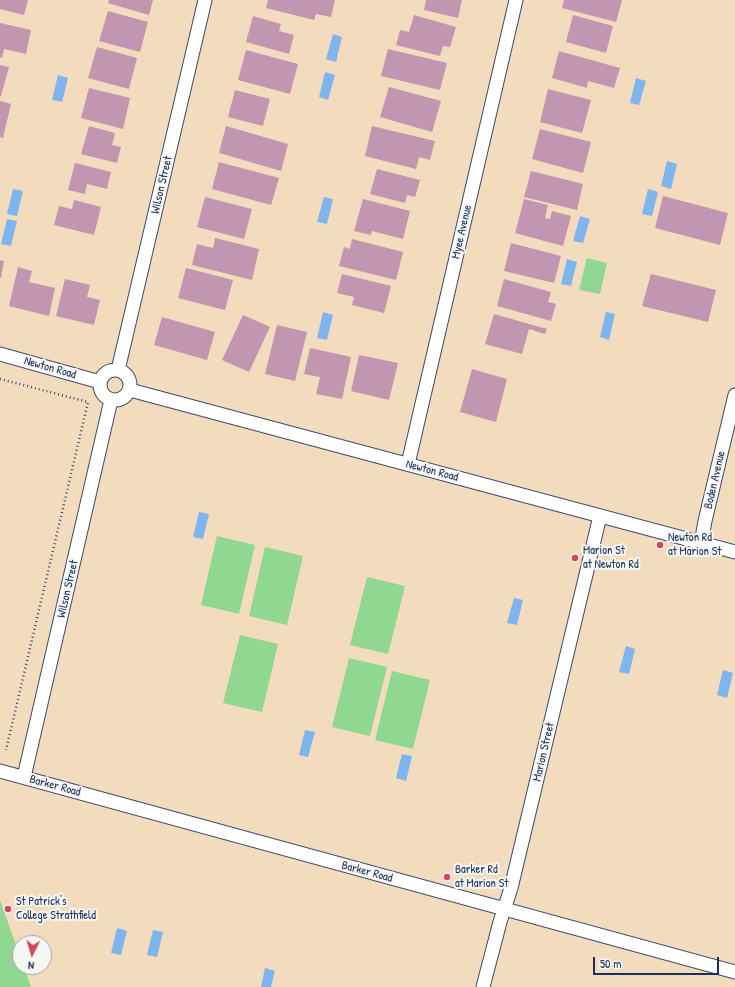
<!DOCTYPE html>
<style>
body{margin:0}
#map{position:relative;width:735px;height:987px;overflow:hidden;background:#f3dbbd;font-family:"Patrick Hand",sans-serif}
canvas{display:block}
.north{position:absolute;left:12px;top:935px;width:40px;height:40px;box-sizing:border-box;background:#f6f6f2;border:1px solid #9ea6b7;border-radius:50%;rotate:185deg;font-size:11px;font-weight:700;line-height:16px;text-align:center;color:#1b2f5e}
.north::after{content:'';display:block;margin:auto;width:14px;height:18px;background:#d1495b;clip-path:polygon(50% 0,100% 100%,50% 72%,0 100%)}
.scale{position:absolute;left:593px;top:957px;width:126px;height:18px;box-sizing:border-box;border:2px solid #1b2f5e;border-top:0;padding-left:5px;font-size:12px;line-height:14px;white-space:nowrap;color:#1b2f5e;-webkit-text-stroke:3px #f6f6f2;paint-order:stroke}
</style>
<div id="map">
<canvas width="735" height="987"></canvas>
<div class="north">N</div>
<div class="scale">50 m</div>
</div>
<script>
const context = document.querySelector('canvas').getContext('2d');
context.lineJoin = 'round';
function fill(path, color) { context.fillStyle = color; context.fill(path, 'evenodd'); }
const poly = rows => new Path2D(rows.map(r => 'M' + r).join(''));
function stroke(path, color, width, dash) { context.strokeStyle = color; context.lineWidth = width; context.lineCap = dash ? 'butt' : 'round'; context.setLineDash(dash || []); context.stroke(path); }
function write(font, color, halo, rows, align = 'center') {
  context.font = font + ' "Patrick Hand",sans-serif'; context.lineWidth = 4; context.setLineDash([]); context.textBaseline = 'middle'; context.strokeStyle = halo; context.fillStyle = color; for (const [text, x, y, turn = 0] of rows) {
    context.save(); context.translate(x, y); context.rotate((+turn || 0) * Math.PI / 180); context.textAlign = isNaN(turn) ? turn : align; if (halo) context.strokeText(text, 0, 0); context.fillText(text, 0, 0); context.restore();
  }
}
const green = poly([
 [587,258,607,263,600,294,579,290],
 [217,536,255,545,239,614,201,605],
 [265,547,303,556,287,625,249,616],
 [367,577,405,586,388,654,350,645],
 [240,635,278,644,262,712,223,703],
 [349,658,387,667,370,736,332,727],
 [392,671,430,680,413,749,375,740],
 [0,900,20,956,20,967,24,967,31,987,0,987]
]);
const water = poly([
 [333,34,342,37,336,62,326,59],
 [325,72,335,75,328,100,319,97],
 [58,75,68,78,62,102,52,100],
 [636,78,646,81,639,105,630,103],
 [667,161,677,164,671,189,661,186],
 [13,189,23,191,17,216,7,214],
 [648,189,658,192,652,216,642,214],
 [324,197,333,199,327,224,317,222],
 [580,216,590,219,583,243,573,241],
 [7,219,17,221,11,246,1,244],
 [567,259,577,262,571,286,561,284],
 [323,312,333,315,327,340,317,338],
 [606,312,615,314,609,340,600,337],
 [199,512,209,514,203,539,193,537],
 [514,598,523,600,517,625,507,623],
 [626,646,635,649,629,674,619,672],
 [723,670,733,673,727,698,717,695],
 [305,730,315,732,308,757,299,755],
 [402,754,412,756,406,781,396,778],
 [117,928,127,931,121,955,111,953],
 [153,930,163,932,157,957,147,955],
 [265,968,275,971,271,987,261,987]
]);
const building = poly([
 [0,0,28,0,24,15,0,9],
 [109,0,153,0,149,15,108,3],
 [268,0,335,0,331,17,316,14,314,20,266,8],
 [426,0,462,0,458,18,424,10],
 [564,0,622,0,616,22,562,8],
 [108,11,148,22,140,52,99,41],
 [414,15,456,27,450,47,443,46,440,56,396,45,400,30,409,32],
 [573,15,613,26,606,53,566,42],
 [253,16,281,24,279,31,294,35,289,54,246,42],
 [0,23,31,30,26,54,4,49,2,58,0,57],
 [97,47,137,58,129,89,88,78],
 [388,49,447,63,440,90,381,76],
 [246,50,298,64,290,94,238,80],
 [559,51,620,68,614,88,588,81,587,88,552,78],
 [0,65,9,67,1,96,0,96],
 [389,87,441,101,432,132,380,117],
 [89,88,130,98,123,129,81,118],
 [548,89,591,100,582,133,540,122],
 [235,90,270,99,263,126,228,117],
 [0,101,11,104,3,138,0,137],
 [89,126,115,133,112,145,121,147,117,163,81,154],
 [226,126,288,144,281,171,219,153],
 [372,126,435,141,430,160,419,157,416,169,365,156],
 [540,129,591,142,583,173,532,159],
 [219,162,279,178,271,205,212,189],
 [75,163,111,172,107,189,87,184,85,194,68,190],
 [377,169,420,180,415,197,407,195,405,203,370,194],
 [531,171,583,184,577,210,524,197],
 [663,196,728,213,720,245,655,228],
 [205,197,252,209,244,239,197,227],
 [363,199,410,211,403,239,372,231,371,235,354,231],
 [524,199,548,205,545,218,550,219,552,211,571,216,563,246,515,233],
 [74,200,101,207,94,235,54,225,59,206,72,209],
 [215,238,259,249,252,280,192,265,197,244,213,248],
 [352,239,403,252,396,280,339,266,344,247,350,249],
 [511,243,561,256,554,283,504,271],
 [0,260,4,261,1,278,0,278],
 [18,267,32,271,29,282,55,288,49,316,9,306],
 [186,268,233,280,225,310,178,298],
 [342,274,391,286,384,313,352,305,354,297,337,293],
 [651,274,716,290,708,322,642,306],
 [65,279,90,285,87,297,100,300,94,325,56,316],
 [504,279,551,292,548,302,556,304,551,321,497,306],
 [494,314,547,329,545,334,529,329,522,354,485,344],
 [243,315,270,327,249,372,222,360],
 [162,317,215,332,207,360,154,345],
 [277,325,307,332,295,381,265,374],
 [310,348,351,357,342,399,316,394,320,377,304,374],
 [359,355,398,363,389,400,351,391],
 [472,369,507,379,496,422,460,412]
]);
const path = poly([
 [0,379,88,402,6,750]
]);
const minor = poly([
 [0,354,100,382],
 '100 385a15 15 0 1 1 30 0a15 15 0 1 1-30 0Z',
 [118,370,205,0],
 [130,390,735,552],
 [408,464,516,0],
 [701,543,705,521,735,395],
 [0,771,735,972],
 [24,777,111,400],
 [483,987,500,922,511,888,600,516]
]);
const markers = [
 [660,545,4,"#d1495b"],
 [575,558,4,"#d1495b"],
 [447,877,4,"#d1495b"],
 [8,909,4,"#d1495b"]
];
const streetNames = [
 ["Wilson Street",162,185,-77],
 ["Myee Avenue",462,232,-77],
 ["Newton Road",50,368,16],
 ["Newton Road",432,471,15],
 ["Boden Avenue",715,480,-77],
 ["Wilson Street",68,589,-77],
 ["Marion Street",544,752,-77],
 ["Barker Road",55,786,15],
 ["Barker Road",367,872,15]
];
const poiNames = [
 ["Newton Rd",668,538],
 ["at Marion St",668,552],
 ["Marion St",583,551],
 ["at Newton Rd",583,565],
 ["Barker Rd",455,870],
 ["at Marion St",455,884],
 ["St Patrick's",16,902],
 ["College Strathfield",16,916]
];
fill(green, '#90d892');
fill(water, '#7fb5ee');
fill(building, '#c296b1');
stroke(minor, '#3b496c', 15);
stroke(path, '#3b496c', 2.5, [1, 3]);
stroke(minor, '#fff', 13);
for (const [x, y, r, color] of markers) { const dot = new Path2D(); dot.arc(x, y, r, 0, 2 * Math.PI); context.fillStyle = color; context.fill(dot); stroke(dot, '#f6f6f2', 1.5); }
write('12px', '#1b2f5e', '#f6f6f2', streetNames);
write('12px', '#1b2f5e', '#f6f6f2', poiNames, 'left');
</script>
